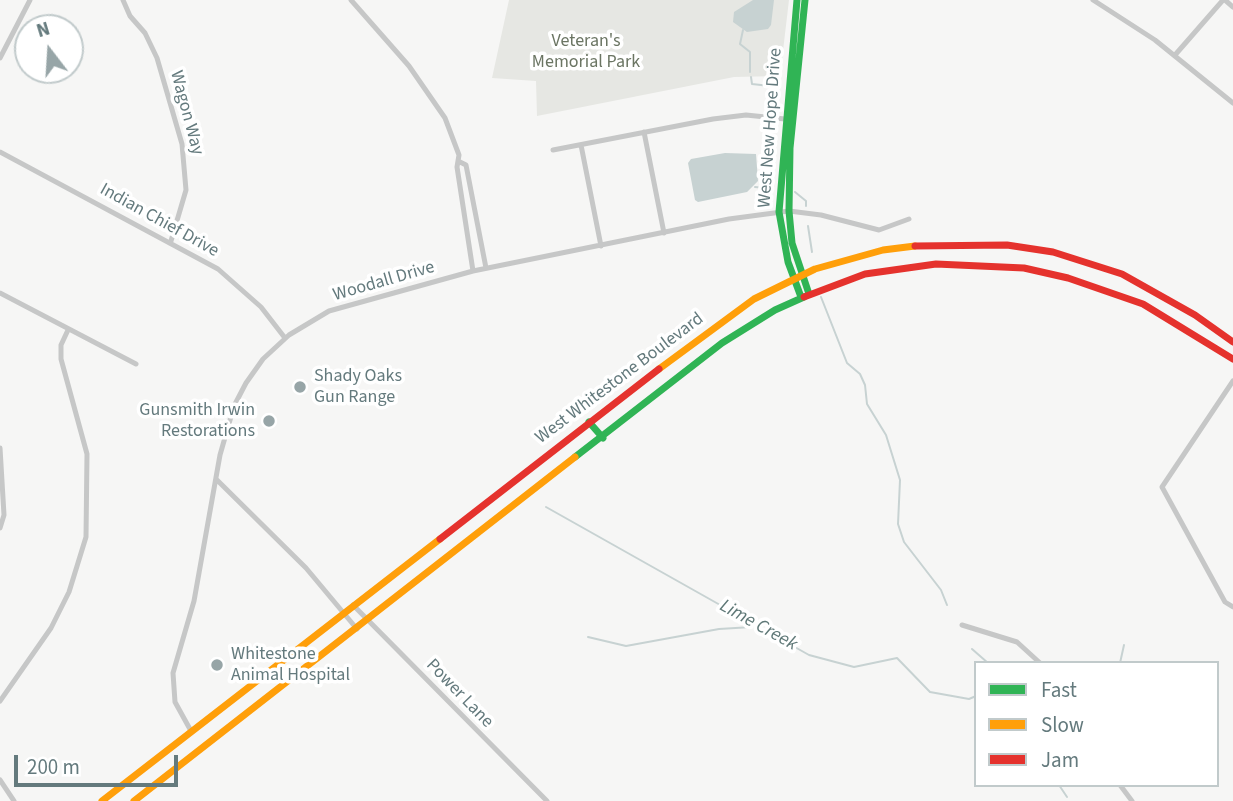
<!DOCTYPE html>
<style>
body{margin:0}
#map{position:relative;width:1233px;height:801px;overflow:hidden;background:#f6f6f5;font-family:"Source Sans 3",sans-serif}
canvas{display:block}
.legend{position:absolute;left:974px;top:661px;width:245px;height:126px;box-sizing:border-box;background:#fff;border:2px solid #c1cacb;margin:0;padding:9px 12px;list-style:none;font-size:21px;color:#647a7d}
.legend li{display:flex;align-items:center;gap:14px;height:35px}
.legend b{width:35px;border:2px solid #c1cacb}
.north{position:absolute;left:14px;top:14px;width:70px;height:70px;box-sizing:border-box;background:#fff;border:2px solid #c1cacb;border-radius:50%;rotate:343deg;font-size:19px;font-weight:700;line-height:28px;text-align:center;color:#647a7d}
.north::after{content:'';display:block;margin:auto;width:24px;height:32px;background:#97a5a7;clip-path:polygon(50% 0,100% 100%,50% 72%,0 100%)}
.scale{position:absolute;left:14px;top:755px;width:164px;height:32px;box-sizing:border-box;border:4px solid #647a7d;border-top:0;padding-left:9px;font-size:21px;line-height:24px;white-space:nowrap;color:#647a7d;-webkit-text-stroke:5px #fff;paint-order:stroke}
</style>
<div id="map">
<canvas width="1233" height="801"></canvas>
<ul class="legend">
<li><b style="height:9px;background:#30b455"></b>Fast</li>
<li><b style="height:9px;background:#ff9f0a"></b>Slow</li>
<li><b style="height:9px;background:#e5322d"></b>Jam</li>
</ul>
<div class="north">N</div>
<div class="scale">200 m</div>
</div>
<script>
const context = document.querySelector('canvas').getContext('2d');
context.lineJoin = 'round';
function fill(path, color) { context.fillStyle = color; context.fill(path, 'evenodd'); }
const poly = rows => new Path2D(rows.map(r => 'M' + r).join(''));
function stroke(path, color, width, dash) { context.strokeStyle = color; context.lineWidth = width; context.lineCap = dash ? 'butt' : 'round'; context.setLineDash(dash || []); context.stroke(path); }
function write(font, color, halo, rows, align = 'center') {
  context.font = font + ' "Source Sans 3",sans-serif'; context.lineWidth = 7; context.setLineDash([]); context.textBaseline = 'middle'; context.strokeStyle = halo; context.fillStyle = color; for (const [text, x, y, turn = 0] of rows) {
    context.save(); context.translate(x, y); context.rotate((+turn || 0) * Math.PI / 180); context.textAlign = isNaN(turn) ? turn : align; if (halo) context.strokeText(text, 0, 0); context.fillText(text, 0, 0); context.restore();
  }
}
const green = poly([
 [509,0,789,0,780,76,734,77,537,116,536,81,492,78]
]);
const water = poly([
 [753,0,774,0,771,25,768,29,747,32,733,22,734,12],
 [725,153,756,154,758,181,747,192,698,202,695,200,688,163,691,159]
]);
const stream = poly([
 [743,30,740,44,750,52,750,72],
 [751,77,752,84,770,86],
 [755,187,765,188],
 [795,192,806,201,806,206],
 [808,226,812,252],
 [821,297,847,363,860,374,865,385,867,404,886,435,900,480,898,524,904,542,941,590,947,605],
 [546,507,809,655,854,667,897,658,930,692,969,699,976,696],
 [588,637,626,646,719,629,752,627],
 [972,649,988,663],
 [1120,663,1124,645],
 [1059,785,1067,797]
]);
const street = poly([
 [123,0,130,16,145,33,157,58,182,144,186,190,171,241],
 [351,0,409,66,445,118,459,155,457,167,473,271],
 [1093,0,1155,40,1233,103],
 [1225,0,1233,7],
 [1175,55,1223,0],
 [0,58,30,0],
 [644,132,664,233],
 [581,145,601,246],
 [553,150,713,119,746,115,785,119],
 [0,152,218,269,261,307,285,338],
 [460,162,466,165,486,268],
 [0,293,136,364],
 [1233,381,1162,487,1225,602,1233,607],
 [0,448,4,515,0,528],
 [216,479,306,568,357,629],
 [353,605,547,801],
 [962,625,1017,642,1040,663],
 [0,701,51,628,69,592,86,537,87,454,61,359,61,345,68,330],
 [191,731,175,702,173,673,194,601,220,455,234,406,246,383,263,359,289,335,329,311,473,271,729,219,789,211,821,215,879,230,909,219],
 [0,780,14,801],
 [1120,785,1132,801]
]);
const fast = poly([
 [797,0,779,212,788,262,801,297],
 [805,0,790,148,789,211,792,243,809,294],
 [589,422,603,438],
 [575,457,722,343,775,310,804,297]
]);
const slow = poly([
 [659,369,754,299,815,269,883,250,915,246],
 [102,801,440,539],
 [134,801,575,457]
]);
const jam = poly([
 [915,246,1007,245,1053,252,1122,274,1195,315,1233,342],
 [804,297,865,274,936,264,1024,268,1068,278,1143,304,1233,359],
 [440,539,659,369]
]);
const markers = [
 [300,387,7,"#97a5a7"],
 [269,421,7,"#97a5a7"],
 [217,665,7,"#97a5a7"]
];
const parkNames = [
 ["Veteran's",586,42],
 ["Memorial Park",586,63]
];
const streetNames = [
 ["Wagon Way",186,113,75],
 ["West New Hope Drive",771,128,-86],
 ["Indian Chief Drive",159,221,29],
 ["Woodall Drive",384,282,-16],
 ["West Whitestone Boulevard",620,379,-37],
 ["Power Lane",459,694,46]
];
const poiNames = [
 ["Shady Oaks",314,377],
 ["Gun Range",314,398],
 ["Gunsmith Irwin",255,411,"right"],
 ["Restorations",255,432,"right"],
 ["Whitestone",231,655],
 ["Animal Hospital",231,676]
];
const waterNames = [
 ["Lime Creek",758,626,29]
];
fill(green, '#e6e7e3');
fill(water, '#c7d2d2');
stroke(stream, '#c7d2d2', 2);
stroke(street, '#c6c7c7', 5);
stroke(fast, '#30b455', 7);
stroke(slow, '#ff9f0a', 7);
stroke(jam, '#e5322d', 7);
for (const [x, y, r, color] of markers) { const dot = new Path2D(); dot.arc(x, y, r, 0, 2 * Math.PI); context.fillStyle = color; context.fill(dot); stroke(dot, '#fff', 2.5); }
write('18px', '#6b7563', '#fff', parkNames);
write('18px', '#647a7d', '#fff', streetNames);
write('18px', '#647a7d', '#fff', poiNames, 'left');
write('italic 19px', '#5f7877', '#fff', waterNames);
</script>
